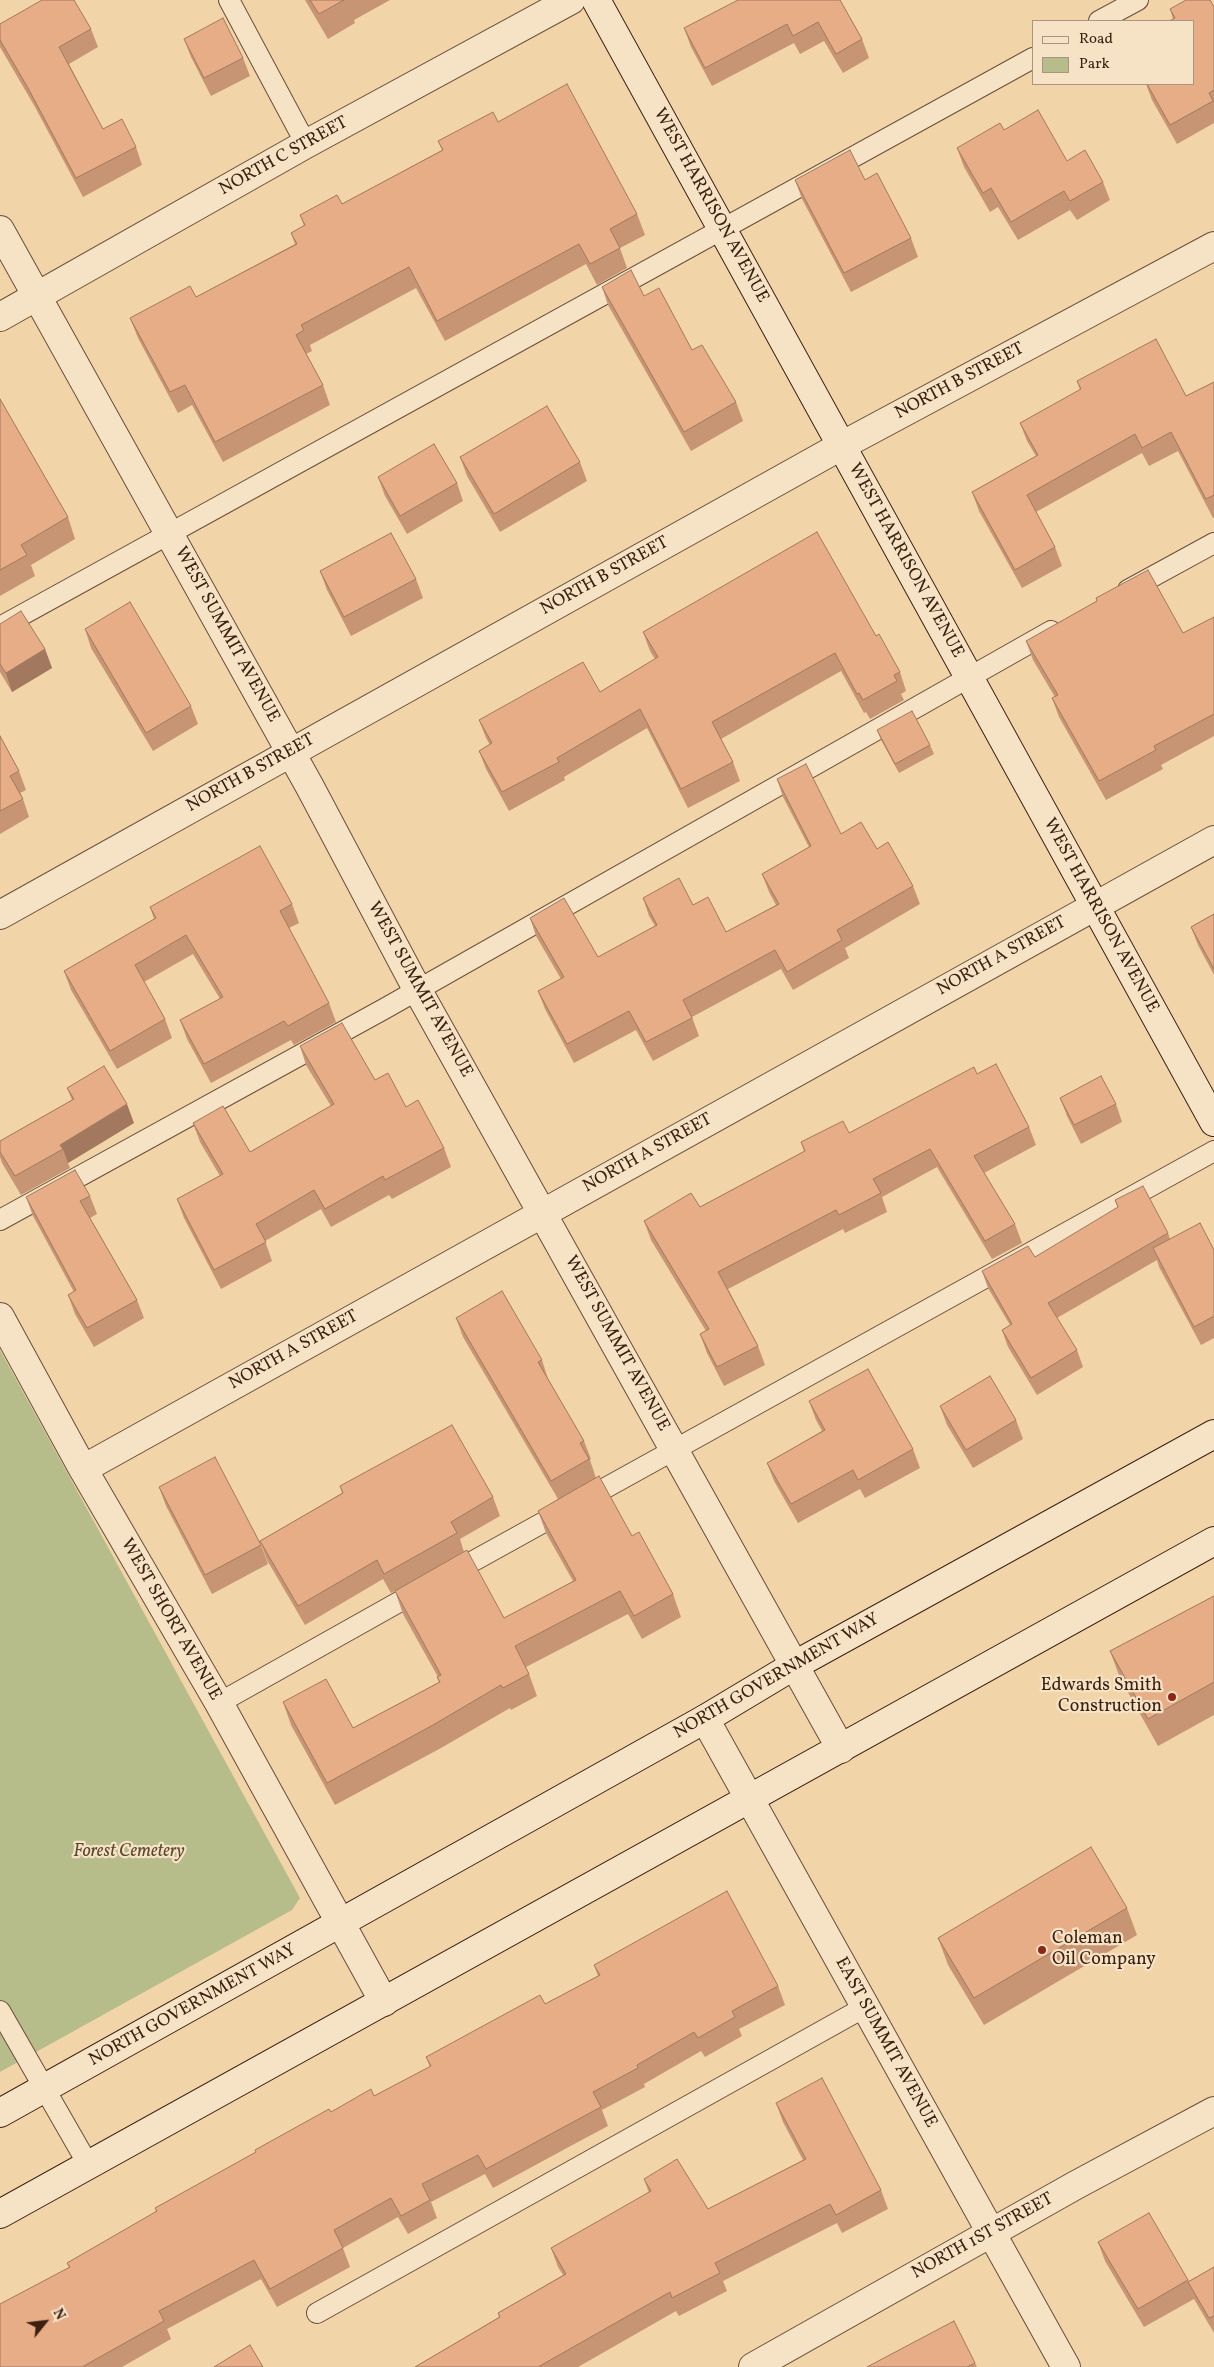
<!DOCTYPE html>
<style>
body{margin:0}
#map{position:relative;width:1214px;height:2367px;overflow:hidden;background:#f1d4a8;font-family:Vollkorn,serif}
canvas{display:block}
.legend{position:absolute;left:1032px;top:20px;width:162px;height:65px;box-sizing:border-box;background:#f6e3c6;border:1px solid #ac957e;margin:0;padding:6px 9px;list-style:none;font-size:15px;color:#3c2112}
.legend li{display:flex;align-items:center;gap:10px;height:25px}
.legend b{width:25px;border:1px solid #ac957e}
.north{position:absolute;left:20px;top:2297px;width:50px;height:50px;-webkit-text-stroke:4px #f6e3c6;paint-order:stroke;rotate:61deg;font-size:14px;font-weight:700;line-height:20px;text-align:center;color:#3c2112}
.north::after{content:'';display:block;margin:auto;width:18px;height:22px;background:#3c2112;clip-path:polygon(50% 0,100% 100%,50% 72%,0 100%)}
</style>
<div id="map">
<canvas width="1214" height="2367"></canvas>
<ul class="legend">
<li><b style="height:6px;background:#f6e3c6"></b>Road</li>
<li><b style="height:14px;background:#b7bd8a"></b>Park</li>
</ul>
<div class="north">N</div>
</div>
<script>
const context = document.querySelector('canvas').getContext('2d');
context.lineJoin = 'round';
function fill(path, color) { context.fillStyle = color; context.fill(path, 'evenodd'); }
const poly = rows => new Path2D(rows.map(r => 'M' + r).join(''));
function stroke(path, color, width, dash) { context.strokeStyle = color; context.lineWidth = width; context.lineCap = dash ? 'butt' : 'round'; context.setLineDash(dash || []); context.stroke(path); }
function write(font, color, halo, rows, align = 'center') {
  context.font = font + ' Vollkorn,serif'; context.lineWidth = 4.5; context.setLineDash([]); context.textBaseline = 'middle'; context.strokeStyle = halo; context.fillStyle = color; for (const [text, x, y, turn = 0] of rows) {
    context.save(); context.translate(x, y); context.rotate((+turn || 0) * Math.PI / 180); context.textAlign = isNaN(turn) ? turn : align; if (halo) context.strokeText(text, 0, 0); context.fillText(text, 0, 0); context.restore();
  }
}
const green = poly([
 [0,1350,300,1898,292,1910,0,2072]
]);
const lane = poly([
 [229,0,306,144],
 [1099,21,1138,0],
 [1128,590,1214,543],
 [0,627,1033,58],
 [0,1220,384,1009,1051,631],
 [450,1574,1214,1151],
 [219,1703,422,1589],
 [0,2011,89,2166],
 [317,2313,865,2007]
]);
const street = poly([
 [0,230,310,787,417,989,841,1749],
 [0,317,306,144,571,0],
 [0,915,841,446,1214,246],
 [0,1317,83,1469,219,1703,384,2002],
 [83,1469,1214,840],
 [705,1719,1066,2367],
 [753,2367,1076,2185,1214,2111]
]);
const secondary = poly([
 [596,0,1214,1122],
 [0,2113,705,1719,795,1665,1214,1434],
 [0,2214,1214,1541]
]);
const wall = poly([
 [305,0,390,0,354,20,355,23,328,39],
 [840,0,862,39,869,58,843,73,824,41,800,54,794,43,712,86,691,47,684,28],
 [1214,7,1214,123,1177,144,1152,100,1146,84,1193,84,1170,9],
 [0,24,91,29,98,47,69,64,103,129,136,147,142,165,83,197,35,107,0,47],
 [184,39,243,58,250,76,211,96,191,57],
 [498,122,637,214,645,235,620,248,627,268,597,285,586,264,445,341,416,288,310,345,312,351,306,354,323,385,330,405,223,462,192,405,178,413,138,338,130,318,196,297,295,244,291,233,304,226,300,215,342,204,442,150,438,141],
 [1004,130,1067,161,1103,182,1110,200,1077,220,1070,210,1018,240,998,207,990,212,964,167,957,148],
 [795,180,865,180,911,238,918,257,851,292,802,199],
 [602,287,644,296,692,350,736,402,743,421,691,451,608,305],
 [1077,381,1186,396,1214,382,1214,518,1213,518,1178,451,1149,466,1142,453,1036,512,1055,547,1062,566,1022,588,979,511,972,492,1036,456,1027,441,1020,423,1080,390],
 [0,399,68,517,75,539,31,565,35,576,0,596],
 [460,457,580,462,587,481,500,532,467,476],
 [378,477,457,483,463,501,407,534,385,496],
 [320,571,416,579,423,598,351,636,327,590],
 [1096,598,1183,633,1214,617,1214,736,1161,765,1163,769,1106,800,1059,717,1052,698,1055,697,1033,660,1026,641,1097,601],
 [0,624,45,649,52,668,12,692,0,672],
 [85,629,191,706,198,724,153,751,91,648],
 [643,632,876,636,900,672,906,691,901,694,904,700,870,719,866,712,864,713,841,671,721,739,733,762,740,781,688,808,647,728,564,777,565,780,509,811,486,769,479,751,490,745,486,738,479,720,600,692,655,659,650,651],
 [877,730,930,745,934,754,899,773,881,740],
 [0,736,19,771,26,790,20,793,23,799,29,817,0,834],
 [777,779,841,834,877,849,913,886,920,904,845,948,849,958,793,990,781,969,692,1017,699,1036,653,1061,636,1030,574,1063,545,1009,538,991,561,979,536,936,530,918,598,957,655,926,649,916,643,898,693,905,726,932,776,905,769,892,762,874,809,847,783,797],
 [292,904,299,923,289,928,329,1003,336,1022,294,1045,291,1040,211,1083,187,1039,180,1020,220,999,193,954,144,982,165,1019,172,1038,117,1069,71,990,64,971,154,919,150,907],
 [1214,914,1214,975,1198,945,1191,927],
 [300,1046,375,1080,406,1107,444,1148,451,1167,392,1199,389,1195,331,1227,321,1209,265,1241,272,1261,221,1289,184,1218,177,1199,220,1176,200,1142,193,1123,250,1152,331,1106,306,1065],
 [977,1074,1029,1127,1036,1145,984,1173,1015,1224,1022,1243,992,1259,937,1167,882,1197,887,1212,845,1233,843,1229,728,1289,758,1346,765,1365,724,1386,707,1353,700,1334,706,1331,651,1240,644,1221,700,1207,804,1151,801,1142,849,1133],
 [67,1088,134,1123,68,1163,70,1168,21,1195,2,1163,0,1157,0,1141,72,1100],
 [1060,1098,1116,1104,1122,1122,1081,1144,1067,1116],
 [90,1196,97,1214,90,1218,137,1300,144,1318,94,1347,75,1314,68,1295,74,1292,33,1216,26,1197],
 [1115,1200,1168,1233,1170,1239,1214,1250,1214,1338,1201,1345,1159,1267,1157,1260,1057,1318,1077,1350,1083,1367,1037,1395,1008,1347,1002,1330,1010,1325,988,1288,982,1271,1035,1257,1118,1208],
 [456,1318,542,1360,548,1379,584,1441,591,1459,590,1460,596,1478,632,1536,673,1594,681,1617,642,1639,628,1614,526,1667,529,1674,537,1696,511,1710,510,1708,441,1748,335,1805,291,1725,283,1702,353,1728,439,1682,437,1677,438,1677,403,1614,395,1591,391,1593,383,1579,305,1625,267,1560,260,1541,342,1493,340,1486,493,1497,500,1516,460,1539,464,1552,504,1618,573,1581,546,1533,538,1511,558,1499,463,1337],
 [809,1401,913,1449,920,1468,865,1498,860,1489,798,1523,774,1481,767,1463,822,1431,816,1420],
 [940,1406,1016,1420,1023,1439,973,1468,947,1425],
 [159,1487,261,1545,268,1564,212,1594,166,1506],
 [1214,1596,1214,1715,1158,1746,1120,1678,1110,1651],
 [1127,1908,1137,1935,984,2025,948,1965,938,1938],
 [594,1965,778,1986,785,2005,739,2029,742,2036,705,2057,701,2051,644,2084,645,2087,602,2110,608,2126,578,2142,493,2188,485,2174,431,2202,437,2218,408,2234,398,2217,343,2248,350,2267,277,2307,261,2279,167,2329,171,2339,122,2367,0,2367,69,2268,67,2263,156,2212,155,2208,331,2112,374,2096,430,2067,426,2057,545,2004,598,1976],
 [776,2103,881,2190,888,2209,842,2233,837,2223,723,2281,727,2291,679,2316,676,2311,578,2367,415,2367,499,2317,498,2313,563,2275,558,2267,551,2248,649,2193,644,2179,708,2209,803,2160,783,2122],
 [1098,2242,1188,2280,1189,2281,1214,2267,1214,2333,1194,2299,1144,2327,1105,2261],
 [975,2363,977,2367,867,2367]
]);
const shadedWall = poly([
 [45,649,52,668,12,692,6,673],
 [127,1104,134,1123,68,1163,63,1149,60,1145]
]);
const building = poly([
 [42,0,74,0,91,29,59,47,103,129,122,119,136,147,76,178,28,88,0,40,0,24,42,0],
 [310,0,344,0,319,14,310,0],
 [738,0,840,0,862,39,836,54,818,22,793,36,787,24,705,68,684,28,738,0],
 [1186,0,1210,0,1214,7,1214,90,1209,93,1213,101,1170,125,1147,84,1193,84,1193,21,1169,21,1175,18,1170,9,1186,0],
 [223,18,243,58,204,78,184,39,223,18],
 [567,84,637,214,610,229,620,248,590,264,579,244,437,321,409,267,301,325,304,330,296,335,323,385,215,442,185,385,170,392,130,318,190,286,196,297,297,244,291,233,305,225,300,215,337,195,342,204,443,150,438,141,493,112,498,122,567,84],
 [1038,110,1067,161,1085,150,1103,182,1070,201,1064,191,1011,222,991,188,983,193,957,148,1000,123,1004,130,1038,110],
 [850,150,865,180,877,173,911,238,844,273,795,180,850,150],
 [631,270,644,296,659,288,692,350,702,345,736,402,684,432,602,287,631,270],
 [1156,339,1186,396,1214,382,1214,495,1206,499,1171,432,1142,448,1135,434,1027,495,1055,547,1015,570,972,492,1038,455,1020,423,1081,389,1077,381,1156,339],
 [0,399,68,517,21,545,27,555,0,570,0,399],
 [547,406,580,462,494,514,460,457,547,406],
 [434,444,457,483,400,516,378,477,434,444],
 [817,532,876,636,879,634,900,672,894,675,897,681,863,700,859,693,857,694,835,653,712,722,733,762,681,789,640,709,557,758,559,762,502,792,479,751,492,743,479,720,583,662,600,692,658,657,643,632,817,532],
 [391,533,416,579,344,617,320,571,391,533],
 [1148,570,1183,633,1214,617,1214,714,1154,746,1156,750,1099,781,1052,698,1058,695,1026,641,1097,601,1096,598,1148,570],
 [130,602,191,706,146,733,85,629,130,602],
 [21,611,45,649,6,673,0,664,0,624,21,611],
 [912,711,930,745,895,764,877,730,912,711],
 [0,736,19,771,10,776,23,799,0,811,0,736],
 [806,764,841,834,861,822,877,849,888,842,913,886,837,930,842,940,787,972,775,950,683,1000,692,1018,646,1042,629,1011,567,1044,538,991,564,977,530,918,564,898,598,957,657,925,643,898,679,878,693,905,708,897,726,932,779,904,762,874,811,846,777,779,806,764],
 [260,846,292,904,280,911,329,1003,288,1026,284,1021,204,1064,180,1020,223,997,186,935,135,965,165,1019,110,1051,64,971,156,918,150,907,260,846],
 [1214,914,1214,969,1191,927,1214,914],
 [342,1023,375,1080,388,1073,406,1107,418,1100,444,1148,385,1180,383,1176,325,1209,314,1190,256,1224,266,1242,214,1270,177,1199,223,1174,193,1123,223,1106,250,1152,334,1104,300,1046,342,1023],
 [996,1064,1029,1127,974,1156,1015,1224,985,1241,930,1149,873,1179,881,1193,839,1215,836,1210,718,1272,758,1346,717,1367,700,1334,709,1329,644,1221,691,1193,700,1207,805,1151,801,1142,843,1121,849,1133,974,1067,977,1074,996,1064],
 [104,1066,127,1104,60,1145,63,1149,15,1176,0,1152,0,1141,74,1099,67,1088,104,1066],
 [1101,1076,1116,1104,1074,1125,1060,1098,1101,1076],
 [75,1170,90,1196,80,1201,137,1300,87,1328,68,1295,76,1290,26,1197,75,1170],
 [1143,1186,1168,1233,1048,1303,1077,1350,1031,1378,1002,1330,1012,1324,982,1271,1028,1246,1035,1257,1118,1207,1115,1200,1143,1186],
 [1200,1223,1214,1250,1214,1316,1194,1327,1153,1248,1200,1223],
 [502,1291,542,1360,538,1362,584,1441,580,1443,589,1459,551,1481,456,1318,502,1291],
 [868,1369,913,1449,858,1480,853,1470,791,1504,767,1463,825,1430,809,1401,868,1369],
 [990,1376,1016,1420,966,1450,940,1406,990,1376],
 [452,1425,493,1497,451,1522,457,1533,384,1574,377,1560,298,1606,260,1541,343,1493,340,1486,452,1425],
 [215,1457,261,1545,205,1575,159,1487,215,1457],
 [599,1476,632,1536,639,1532,673,1594,634,1616,620,1591,515,1646,529,1674,503,1688,501,1685,433,1725,327,1783,283,1702,326,1679,353,1728,440,1682,437,1677,441,1675,395,1591,467,1550,504,1618,576,1580,538,1511,599,1476],
 [1214,1596,1214,1682,1148,1719,1110,1651,1214,1596],
 [1091,1847,1127,1908,974,1998,938,1938,1091,1847],
 [727,1891,778,1986,732,2011,735,2017,698,2038,694,2032,637,2065,638,2068,593,2092,601,2107,486,2169,478,2155,422,2184,430,2200,401,2216,391,2198,334,2230,343,2248,270,2289,254,2260,159,2311,164,2321,82,2367,0,2367,0,2304,70,2267,67,2263,157,2211,155,2208,256,2152,255,2150,329,2109,331,2112,371,2089,374,2096,431,2066,426,2057,540,1995,545,2004,600,1975,594,1965,727,1891],
 [822,2078,881,2190,836,2215,830,2204,715,2263,720,2273,672,2298,670,2292,538,2367,415,2367,500,2317,498,2313,566,2274,551,2248,651,2191,644,2179,677,2159,708,2209,806,2159,776,2103,822,2078],
 [1149,2213,1188,2280,1138,2309,1098,2242,1149,2213],
 [1214,2267,1214,2316,1209,2318,1188,2282,1214,2267],
 [954,2321,975,2363,967,2367,867,2367,954,2321],
 [250,2345,263,2367,214,2367,250,2345]
]);
const markers = [
 [1172,1697,5,"#8f2418"],
 [1042,1950,5,"#8f2418"]
];
const streetNames = [
 ["NORTH C STREET",284,157,-29],
 ["WEST HARRISON AVENUE",710,206,61],
 ["NORTH B STREET",960,382,-28],
 ["WEST HARRISON AVENUE",905,561,61],
 ["NORTH B STREET",605,577,-29],
 ["WEST SUMMIT AVENUE",226,635,61],
 ["NORTH B STREET",251,774,-29],
 ["WEST HARRISON AVENUE",1100,916,61],
 ["NORTH A STREET",1002,957,-29],
 ["WEST SUMMIT AVENUE",419,990,61],
 ["NORTH A STREET",648,1154,-29],
 ["WEST SUMMIT AVENUE",616,1344,61],
 ["NORTH A STREET",294,1351,-29],
 ["WEST SHORT AVENUE",170,1620,60],
 ["NORTH GOVERNMENT WAY",777,1677,-30],
 ["NORTH GOVERNMENT WAY",193,2006,-29],
 ["EAST SUMMIT AVENUE",885,2043,61],
 ["NORTH 1ST STREET",983,2237,-29]
];
const poiNames = [
 ["Edwards Smith",1162,1687],
 ["Construction",1162,1708],
 ["Coleman",1052,1940,"left"],
 ["Oil Company",1052,1961,"left"]
];
const parkNames = [
 ["Forest Cemetery",129,1853]
];
fill(green, '#b7bd8a');
stroke(lane, '#694e38', 22);
stroke(street, '#694e38', 30);
stroke(secondary, '#3c2112', 30);
stroke(lane, '#f6e3c6', 20);
stroke(street, '#f6e3c6', 28);
stroke(secondary, '#f6e3c6', 28);
fill(wall, '#c79574');
fill(shadedWall, '#a2795e');
fill(building, '#e7ad87');
stroke(building, '#a2795e', 1);
for (const [x, y, r, color] of markers) { const dot = new Path2D(); dot.arc(x, y, r, 0, 2 * Math.PI); context.fillStyle = color; context.fill(dot); stroke(dot, '#f6e3c6', 2); }
write('18px', '#3c2112', '#f6e3c6', streetNames);
write('18px', '#3c2112', '#f6e3c6', poiNames, 'right');
write('italic 18px', '#5b4830', '#f6e3c6', parkNames);
</script>
